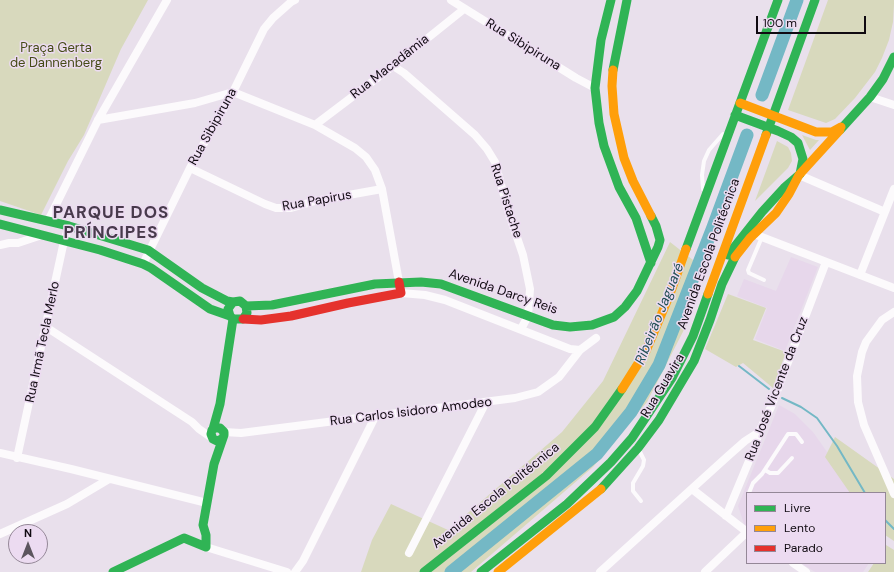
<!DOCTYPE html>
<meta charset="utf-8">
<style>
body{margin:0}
#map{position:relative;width:894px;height:572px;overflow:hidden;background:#e9e0ec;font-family:"DM Sans",sans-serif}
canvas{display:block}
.legend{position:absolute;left:746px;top:492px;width:140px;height:72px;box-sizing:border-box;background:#ecdbf1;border:1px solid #948797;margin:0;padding:5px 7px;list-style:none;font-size:12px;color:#100a11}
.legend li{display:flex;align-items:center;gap:8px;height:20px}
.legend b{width:20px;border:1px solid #948797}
.north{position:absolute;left:8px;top:524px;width:40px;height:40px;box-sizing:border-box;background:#ecdbf1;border:1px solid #948797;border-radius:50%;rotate:0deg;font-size:11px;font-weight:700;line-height:16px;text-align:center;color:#100a11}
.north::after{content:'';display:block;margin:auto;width:14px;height:18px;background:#5c555e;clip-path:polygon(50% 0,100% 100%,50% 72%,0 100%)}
.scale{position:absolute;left:756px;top:16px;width:110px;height:18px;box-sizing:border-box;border:2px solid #100a11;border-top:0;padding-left:5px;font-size:12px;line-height:14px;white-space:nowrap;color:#100a11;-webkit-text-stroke:3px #ecdbf1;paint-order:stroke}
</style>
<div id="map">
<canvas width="894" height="572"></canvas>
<ul class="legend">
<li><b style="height:5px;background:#30b455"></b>Livre</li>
<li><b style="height:5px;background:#ff9f0a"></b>Lento</li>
<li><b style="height:5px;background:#e5322d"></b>Parado</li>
</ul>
<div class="north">N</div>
<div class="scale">100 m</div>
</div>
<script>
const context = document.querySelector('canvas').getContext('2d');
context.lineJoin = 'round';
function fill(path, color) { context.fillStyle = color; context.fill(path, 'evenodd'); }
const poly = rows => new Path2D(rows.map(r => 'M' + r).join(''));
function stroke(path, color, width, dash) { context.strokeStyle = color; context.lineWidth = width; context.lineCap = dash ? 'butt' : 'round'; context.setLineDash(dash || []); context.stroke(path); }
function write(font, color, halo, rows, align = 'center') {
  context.font = font + ' "DM Sans",sans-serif'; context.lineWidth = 3; context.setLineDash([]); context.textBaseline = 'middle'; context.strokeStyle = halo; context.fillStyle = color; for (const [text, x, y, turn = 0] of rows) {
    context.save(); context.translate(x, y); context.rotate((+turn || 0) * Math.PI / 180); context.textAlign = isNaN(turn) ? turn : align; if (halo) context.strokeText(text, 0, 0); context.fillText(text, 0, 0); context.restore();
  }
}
const built = poly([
 [791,257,818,267,785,351,755,339,767,308,737,296,744,279,776,291],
 [779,405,795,414,813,432,856,493,747,493,747,526,744,524,738,506],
 [801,563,869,563,863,572,815,572]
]);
const green = poly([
 [0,0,148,0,121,49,84,135,68,161,41,215,0,201],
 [828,0,894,0,894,4,893,22,889,40,882,58,875,72,855,98,835,119,826,123,788,110],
 [802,135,816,140,819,140,810,150],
 [777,141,788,147,791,153,792,161,788,168,755,201],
 [670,242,693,260,689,320,647,402,593,467,471,572,361,572,372,540,391,504,448,530,562,432,603,381],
 [728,294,766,308,753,340,786,352,773,388,743,363,736,367,705,349],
 [835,437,894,479,894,541,885,535,885,493,850,493,825,457],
 [886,545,894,550,894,572,868,572,874,563,885,563,885,547]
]);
const stream = poly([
 [739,366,769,389],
 [782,398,801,407,817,418,837,446,865,493],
 [885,520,894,529]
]);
const river = poly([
 [762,95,797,0],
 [451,572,597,454,631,412,659,365,713,227,747,135]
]);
const lane = poly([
 [703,189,702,175,704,161,709,150,723,134],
 [762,237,748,270,749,273,764,280],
 [639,450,644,460,643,466,633,483,633,491,641,501],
 [765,470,770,473,778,473,792,458],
 [749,493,753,483,762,474,788,434,796,434,802,442]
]);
const street = poly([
 [451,0,576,78,595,88],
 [393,66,404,73,475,135,487,149,495,162,509,214,523,255,530,289,528,316,521,329],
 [870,97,894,105],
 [98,120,195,103,233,92,315,125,355,148,366,157,375,170,382,189,399,282],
 [315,125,393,66,464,9],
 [190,168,265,204,276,208,291,208,315,201,382,189],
 [799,175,885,212],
 [48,221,98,120,167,0],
 [754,234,894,288],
 [0,245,9,243,18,243,42,235],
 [143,264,190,168,233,92,264,29,273,18,291,2,295,0],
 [860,275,894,189],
 [401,293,425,295,445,300,570,349,580,350,596,338],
 [894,312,882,320,866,342,862,352,857,376,858,402,864,425,894,494],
 [46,327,192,422,199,429,212,438],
 [224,432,241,433,515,398,538,392,559,377,580,350],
 [0,453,71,469,207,503],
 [17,458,64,241,69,226],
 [692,489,747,532],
 [726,516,754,449,759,432,771,407,826,262],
 [0,534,67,504,109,479],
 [206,547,287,572],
 [409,553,486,402],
 [793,563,806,572],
 [295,572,303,561,375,417],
 [600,572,728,456,745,441,759,432],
 [705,572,747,532]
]);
const fast = poly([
 [611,0,601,40,595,88,599,123,604,146,619,187,636,218,651,263],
 [613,70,627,0],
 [735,115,778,131,791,137,798,143,803,159,800,174],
 [840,130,870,97,883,79,894,57],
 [766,135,815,0],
 [0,210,69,226,148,250,202,288,227,301,233,302],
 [0,224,100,250,143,264,151,268,210,309,230,316,233,319,243,319,247,313,246,306,240,301,233,302,228,309,230,316],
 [686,249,778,0],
 [728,255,762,212,784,188,799,175],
 [246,306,272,305,375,284,421,282,441,284,553,325,570,327,592,325,614,317,625,307,637,291,658,247,660,240,656,226,651,216],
 [213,429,220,404,233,319],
 [601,489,638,448,659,420,694,361,710,320,722,284,735,257],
 [113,572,184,538,206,547,206,535,203,525,214,464,224,435,224,432,220,428,215,428,212,430,211,434,213,439,217,441,222,439],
 [424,572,546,476,595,427,622,389],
 [481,572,567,504,611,462,632,438,672,378,693,336,708,294]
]);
const slow = poly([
 [613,70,612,86,614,114,624,158,633,181,651,216],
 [740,103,816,132,832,132,841,127],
 [735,257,750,238,776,213,789,194,799,175,840,130],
 [708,294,766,135],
 [622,389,646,351,670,294,686,249],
 [498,572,601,489]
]);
const jam = poly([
 [243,319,261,320,291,316,348,303,401,293,399,282]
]);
const streetNames = [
 ["Rua Sibipiruna",523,45,32],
 ["Rua Macadâmia",390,67,-38],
 ["Rua Sibipiruna",213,127,-61],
 ["Rua Papirus",317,201,-10],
 ["Rua Pistache",506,201,72],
 ["Avenida Escola Politécnica",709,254,-70],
 ["Avenida Darcy Reis",503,292,19],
 ["Rua Irmã Tecla Merlo",43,342,-78],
 ["Rua Guavira",663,386,-59],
 ["Rua José Vicente da Cruz",777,389,-69],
 ["Rua Carlos Isidoro Amodeo",411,412,-7],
 ["Avenida Escola Politécnica",496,496,-39]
];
const parkNames = [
 ["Praça Gerta",56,49],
 ["de Dannenberg",56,64]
];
const waterNames = [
 ["Ribeirão Jaguaré",660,314,-68]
];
const districtNames = [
 ["PARQUE DOS",111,214],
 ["PRÍNCIPES",111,234]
];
fill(built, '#e7d7eb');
fill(green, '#d8d9bd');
stroke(stream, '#74b8c5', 2);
stroke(river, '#74b8c5', 13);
stroke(lane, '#fcfafc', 4);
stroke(street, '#fcfafc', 8);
stroke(fast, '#30b455', 9);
stroke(slow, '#ff9f0a', 9);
stroke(jam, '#e5322d', 9);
write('13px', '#100a11', '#ecdbf1', streetNames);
write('13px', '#454b16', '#ecdbf1', parkNames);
write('italic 14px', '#245056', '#ecdbf1', waterNames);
context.letterSpacing = '1px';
write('bold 17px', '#483a4c', '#ecdbf1', districtNames);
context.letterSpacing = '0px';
</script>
